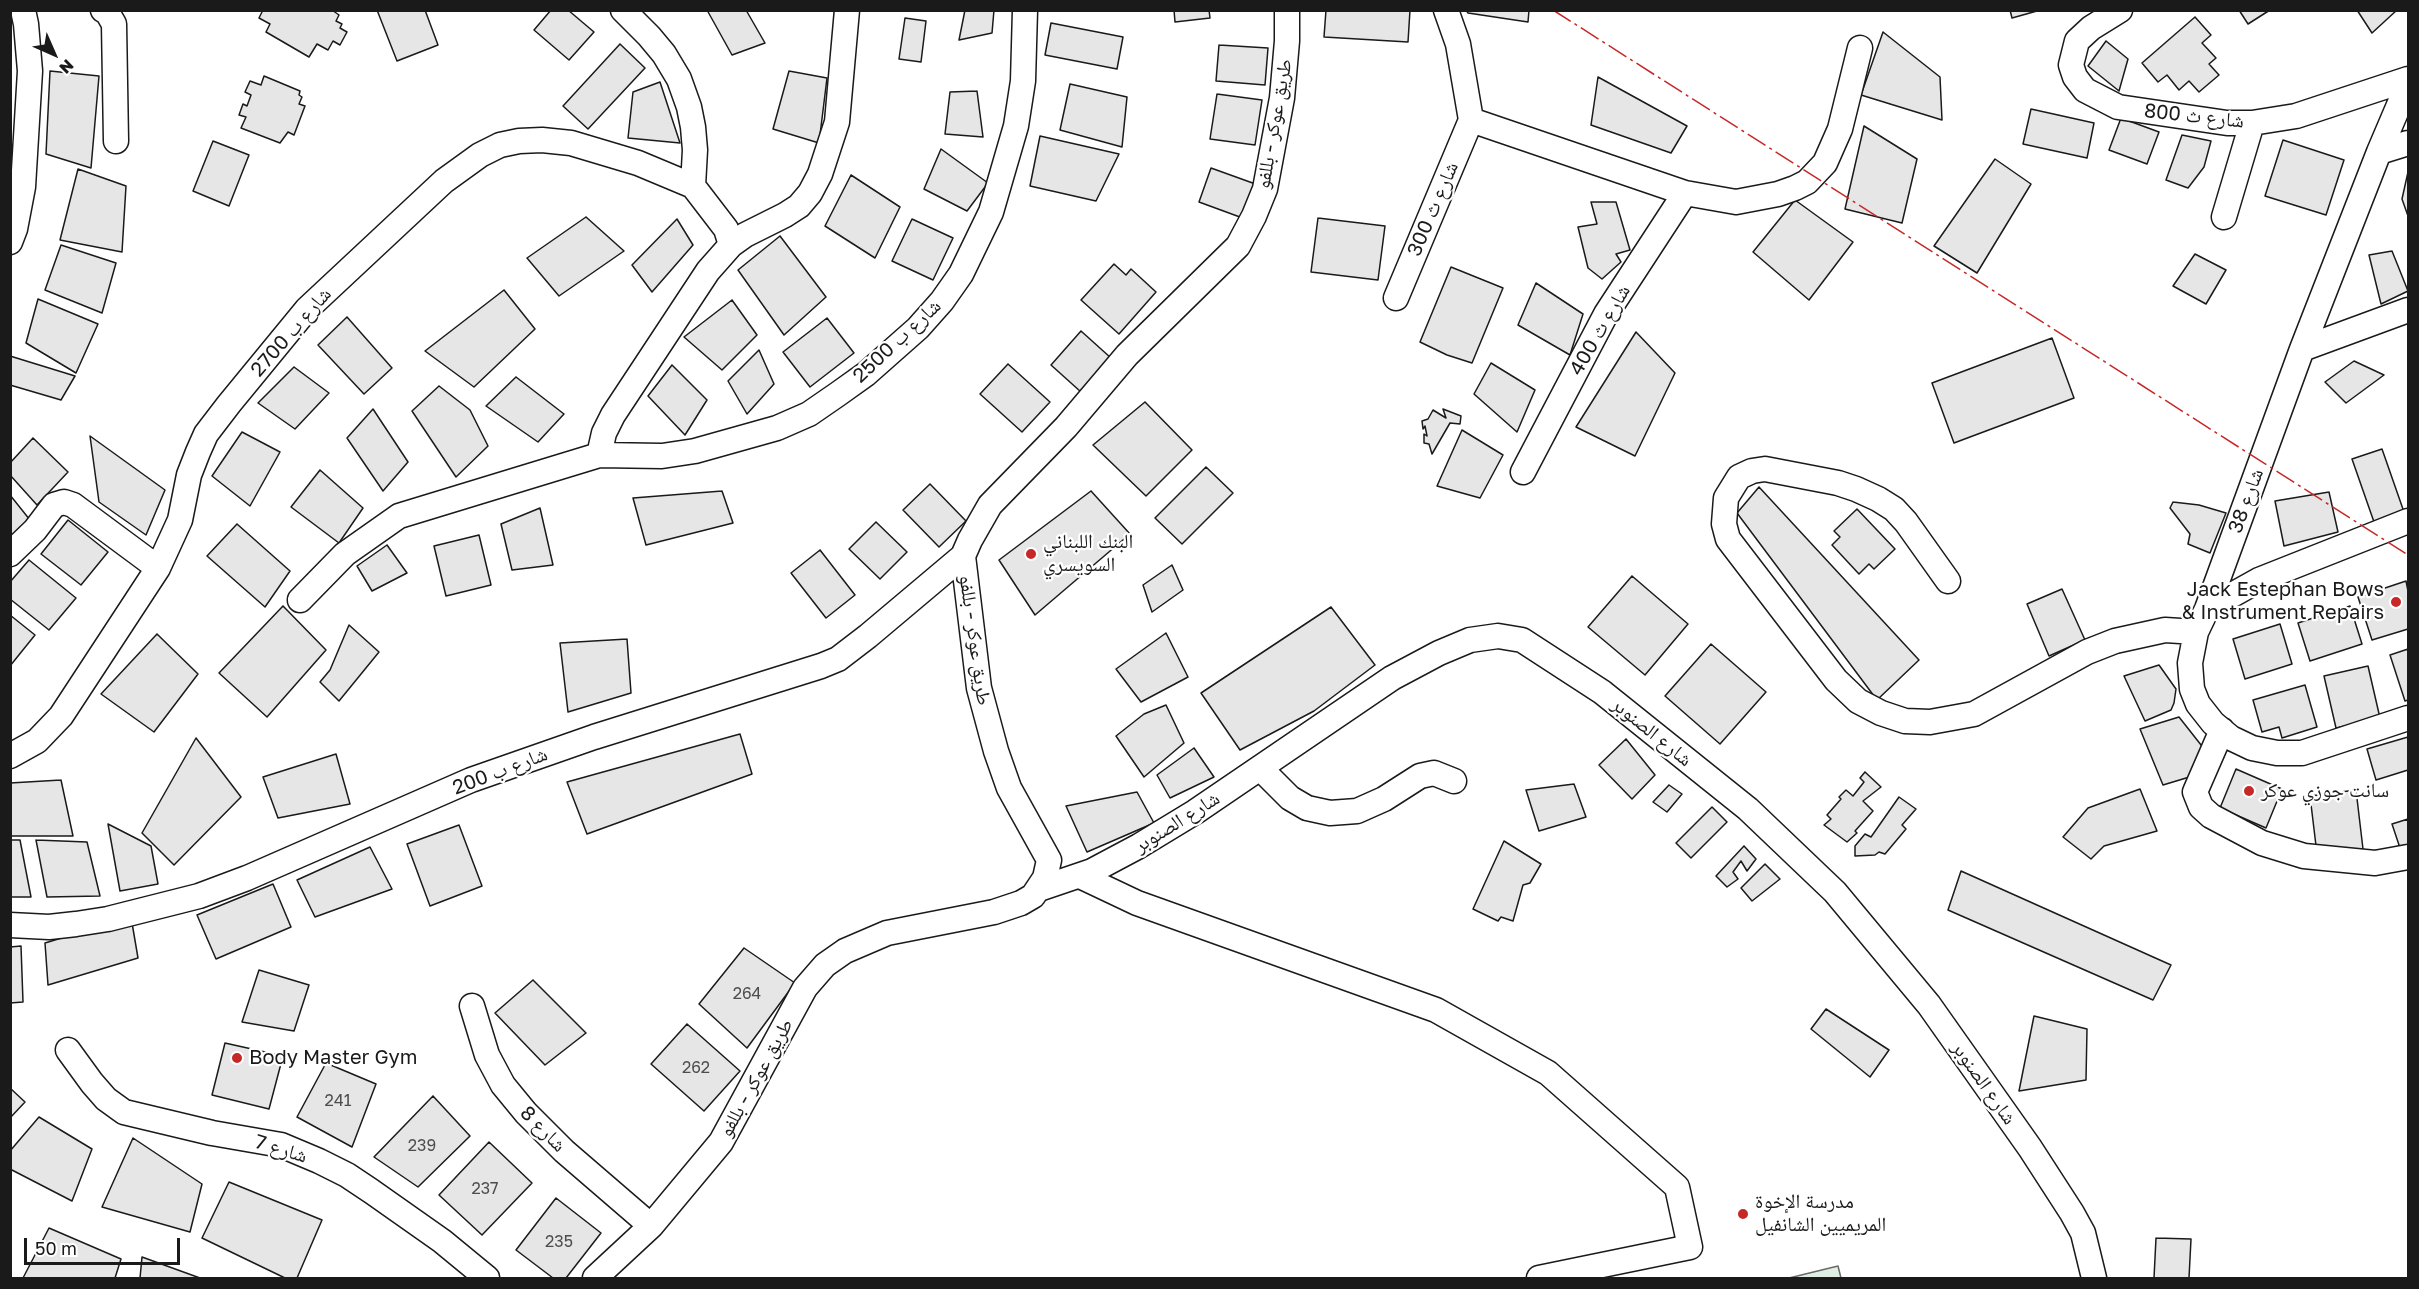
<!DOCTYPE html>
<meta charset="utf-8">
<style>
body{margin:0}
#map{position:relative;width:2419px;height:1289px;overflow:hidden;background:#fff;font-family:"Golos Text",sans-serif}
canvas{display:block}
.frame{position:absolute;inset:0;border:12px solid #1a1a1a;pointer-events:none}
.north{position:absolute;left:24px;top:24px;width:60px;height:60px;-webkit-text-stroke:4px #fff;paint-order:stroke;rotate:135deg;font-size:16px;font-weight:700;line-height:24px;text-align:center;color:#1a1a1a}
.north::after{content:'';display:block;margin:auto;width:21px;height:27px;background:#1a1a1a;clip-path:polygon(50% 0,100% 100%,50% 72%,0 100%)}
.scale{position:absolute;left:24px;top:1238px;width:156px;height:27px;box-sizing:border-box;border:3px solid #1a1a1a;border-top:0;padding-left:8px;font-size:18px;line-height:21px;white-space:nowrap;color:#1a1a1a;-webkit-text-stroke:4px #fff;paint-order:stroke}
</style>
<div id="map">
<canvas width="2419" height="1289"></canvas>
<div class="frame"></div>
<div class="north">N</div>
<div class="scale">50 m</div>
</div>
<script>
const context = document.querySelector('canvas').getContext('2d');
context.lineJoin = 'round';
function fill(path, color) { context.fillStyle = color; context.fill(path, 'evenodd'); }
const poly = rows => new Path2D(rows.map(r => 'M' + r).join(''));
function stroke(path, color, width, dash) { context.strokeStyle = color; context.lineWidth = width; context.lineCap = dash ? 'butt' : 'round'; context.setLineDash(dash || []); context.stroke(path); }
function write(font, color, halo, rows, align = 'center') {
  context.font = font + ' "Golos Text","Noto Naskh Arabic",sans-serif'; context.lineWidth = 4.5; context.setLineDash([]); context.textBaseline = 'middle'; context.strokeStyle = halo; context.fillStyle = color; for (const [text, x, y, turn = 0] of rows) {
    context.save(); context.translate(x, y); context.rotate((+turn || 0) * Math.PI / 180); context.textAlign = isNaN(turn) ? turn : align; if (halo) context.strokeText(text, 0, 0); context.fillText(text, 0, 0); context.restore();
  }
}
const green = poly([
 [1838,1266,1841,1278,1789,1278,1838,1266]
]);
const building = poly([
 [263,10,332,10,339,15,336,21,342,24,340,28,347,32,340,45,333,41,328,50,317,44,309,57,266,32,270,24,259,18,263,10],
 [377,10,425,10,438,45,397,61,377,10],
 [551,10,568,10,594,32,569,60,534,30,551,10],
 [707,10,746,10,765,43,732,55,707,10],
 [965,10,994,10,992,33,959,40,965,10],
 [1174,10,1209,10,1210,18,1175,22,1174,10],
 [1326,10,1410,10,1408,42,1324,37,1326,10],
 [1466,10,1529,10,1528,22,1468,13,1466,10],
 [2010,10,2037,10,2037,11,2012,18,2010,10],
 [2239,10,2270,10,2248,24,2239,10],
 [2357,10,2397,10,2372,33,2357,10],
 [2195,17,2211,35,2202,43,2216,58,2209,64,2219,75,2199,92,2189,81,2179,90,2167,75,2158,82,2142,63,2195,17],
 [905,18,926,21,921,62,899,59,905,18],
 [1051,23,1123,37,1117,69,1045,55,1051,23],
 [1883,32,1940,77,1942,120,1861,95,1883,32],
 [2106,41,2128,59,2119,91,2088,66,2106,41],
 [620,44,645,68,588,129,563,106,620,44],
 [1219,45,1268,48,1265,85,1216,81,1219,45],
 [50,71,99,76,91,168,46,154,50,71],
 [789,71,827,78,819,143,773,129,789,71],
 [264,76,300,91,299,95,302,97,299,104,305,106,294,135,288,132,280,143,241,128,246,117,239,115,243,104,247,106,251,95,245,92,250,81,261,85,264,76],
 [1598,77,1687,126,1671,153,1591,125,1598,77],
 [660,82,680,143,628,138,633,92,660,82],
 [1070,84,1127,97,1122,147,1060,130,1070,84],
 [977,91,983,137,945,134,950,92,977,91],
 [1217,94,1262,100,1255,145,1210,139,1217,94],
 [2031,109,2094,123,2087,158,2023,144,2031,109],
 [2121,118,2159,132,2147,164,2109,150,2121,118],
 [1864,126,1917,159,1902,223,1845,209,1864,126],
 [2182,135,2211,141,2204,167,2188,188,2166,180,2182,135],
 [1040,136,1119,154,1096,201,1030,186,1040,136],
 [2283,140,2344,160,2326,215,2265,196,2283,140],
 [213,141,249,155,229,206,193,191,213,141],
 [941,149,988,183,967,211,924,189,941,149],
 [1995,159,2031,184,1977,273,1934,246,1995,159],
 [1211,168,1261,186,1248,220,1199,202,1211,168],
 [78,169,126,186,122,252,60,240,78,169],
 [2408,172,2408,216,2402,199,2408,172],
 [851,175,900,207,875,258,825,226,851,175],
 [1795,200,1853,242,1809,300,1753,252,1795,200],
 [1591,202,1616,202,1630,250,1616,254,1621,262,1602,279,1588,268,1578,227,1597,224,1591,202],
 [586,217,624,251,559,296,527,258,586,217],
 [1318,218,1385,226,1378,280,1311,272,1318,218],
 [677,219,693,245,652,292,632,265,677,219],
 [912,219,953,238,933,280,892,261,912,219],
 [780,236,826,297,784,335,738,270,780,236],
 [61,245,116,263,102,313,45,290,61,245],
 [2392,251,2408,291,2381,304,2369,255,2392,251],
 [2195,254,2226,270,2206,304,2173,286,2195,254],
 [1114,264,1126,275,1131,269,1156,292,1119,334,1081,300,1114,264],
 [1451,267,1503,288,1472,363,1447,355,1420,342,1451,267],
 [1536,283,1583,314,1570,355,1518,325,1536,283],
 [504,290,535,329,474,387,425,351,504,290],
 [38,299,98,324,76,373,26,343,38,299],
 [732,300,757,335,722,370,684,337,732,300],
 [347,317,392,368,364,394,318,345,347,317],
 [827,318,854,353,810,387,783,352,827,318],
 [1081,331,1111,358,1081,392,1051,365,1081,331],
 [1636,332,1675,373,1635,456,1576,427,1636,332],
 [2052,338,2074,398,1954,443,1932,383,2052,338],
 [759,350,774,384,747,414,728,381,759,350],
 [10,356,75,376,61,400,10,385,10,356],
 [2354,361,2384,375,2346,403,2325,382,2354,361],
 [1491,363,1535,390,1517,432,1474,394,1491,363],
 [1008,364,1050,402,1022,432,980,394,1008,364],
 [672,365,707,400,685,435,648,396,672,365],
 [294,367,329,393,295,429,258,403,294,367],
 [516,377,564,414,538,442,486,406,516,377],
 [439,386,470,410,488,446,456,477,412,411,439,386],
 [1145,402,1192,450,1146,496,1093,445,1145,402],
 [373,409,408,462,383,491,347,438,373,409],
 [1443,409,1461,416,1460,424,1450,423,1432,454,1429,444,1424,443,1424,434,1427,436,1425,426,1423,429,1422,421,1428,419,1433,410,1446,418,1443,409],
 [1462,430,1503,455,1480,498,1437,486,1462,430],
 [242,432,280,452,250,506,212,476,242,432],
 [90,436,165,490,146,535,99,502,90,436],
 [33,438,68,472,37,505,10,475,10,463,33,438],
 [2382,449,2404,512,2374,522,2352,459,2382,449],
 [1206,467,1233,493,1182,544,1155,518,1206,467],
 [320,470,363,508,339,543,291,507,320,470],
 [930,484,966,521,939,547,903,510,930,484],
 [1759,487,1919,660,1877,700,1737,513,1759,487],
 [722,491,733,523,646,545,633,498,722,491],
 [1091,491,1130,534,1035,615,999,560,1091,491],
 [2329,492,2338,532,2284,546,2275,501,2329,492],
 [10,495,34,525,10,547,10,495],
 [2173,502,2199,505,2226,513,2210,553,2188,544,2190,534,2170,508,2173,502],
 [540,508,553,565,512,570,501,524,540,508],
 [1857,509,1895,549,1874,569,1869,564,1859,574,1832,545,1840,537,1834,531,1857,509],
 [68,520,108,552,81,585,41,554,68,520],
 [876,522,907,552,880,579,849,549,876,522],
 [237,524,290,571,265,607,207,556,237,524],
 [479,535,491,585,446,596,434,546,479,535],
 [387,545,407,573,372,591,357,566,387,545],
 [820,550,855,595,826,618,791,573,820,550],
 [29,560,76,598,49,630,10,599,10,582,29,560],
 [1172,565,1183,590,1152,612,1143,585,1172,565],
 [1632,576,1688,624,1645,675,1588,627,1632,576],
 [2406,581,2408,591,2408,629,2372,640,2358,597,2406,581],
 [2062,589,2085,640,2049,656,2027,604,2062,589],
 [283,606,326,650,267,717,219,673,283,606],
 [2350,606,2362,644,2310,661,2298,623,2350,606],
 [1331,607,1375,665,1314,711,1240,750,1201,693,1331,607],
 [10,615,35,635,10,666,10,615],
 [2280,624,2292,664,2245,679,2233,639,2280,624],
 [349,625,379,652,339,701,320,682,330,670,349,625],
 [1166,633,1188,677,1141,702,1116,669,1166,633],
 [157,634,198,674,154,732,101,694,157,634],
 [627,639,631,693,568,712,560,643,627,639],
 [1711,644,1766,692,1720,744,1665,696,1711,644],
 [2408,649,2408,700,2405,701,2390,655,2408,649],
 [2159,665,2176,689,2174,703,2171,710,2145,721,2124,676,2159,665],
 [2368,666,2380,718,2336,728,2324,676,2368,666],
 [2305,685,2317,727,2282,738,2279,727,2262,732,2253,700,2305,685],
 [1166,705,1184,743,1144,777,1116,736,1144,714,1166,705],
 [2179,717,2205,750,2196,775,2163,785,2140,729,2179,717],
 [740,734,752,774,587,834,567,782,740,734],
 [2408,737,2408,770,2376,780,2367,749,2408,737],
 [196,738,241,797,174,865,142,833,196,738],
 [1626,739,1655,775,1632,799,1599,765,1626,739],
 [1194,748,1214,777,1170,798,1157,775,1194,748],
 [336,754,350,804,278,818,263,777,336,754],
 [2236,769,2282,789,2266,828,2220,808,2236,769],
 [1865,772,1881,787,1863,801,1873,811,1855,831,1857,833,1847,842,1824,825,1831,819,1827,815,1841,799,1839,797,1846,790,1853,796,1864,782,1860,778,1865,772],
 [61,780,73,836,10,836,10,783,61,780],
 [1574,784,1586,817,1539,831,1526,790,1574,784],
 [1669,785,1682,794,1667,812,1653,802,1669,785],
 [2140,789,2157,831,2104,846,2091,859,2063,837,2088,808,2140,789],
 [2356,790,2363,849,2317,854,2310,796,2356,790],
 [1137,792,1154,823,1087,852,1066,806,1137,792],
 [1899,797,1916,809,1902,825,1906,829,1885,854,1879,852,1875,855,1855,856,1855,846,1865,834,1871,837,1899,797],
 [1712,807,1727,822,1691,858,1676,843,1712,807],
 [2408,819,2408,848,2401,851,2392,824,2408,819],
 [108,824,151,846,158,884,120,891,108,824],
 [459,825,482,886,430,906,407,844,459,825],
 [10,840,20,840,31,897,10,897,10,840],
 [36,840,87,842,100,896,47,897,36,840],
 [1504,841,1541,864,1530,883,1523,885,1513,921,1501,917,1498,921,1473,909,1504,841],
 [1744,846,1756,859,1747,871,1741,861,1733,872,1738,879,1727,887,1716,876,1744,846],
 [370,847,392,889,315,917,297,880,370,847],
 [1765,864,1780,879,1752,901,1741,888,1765,864],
 [1961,871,2171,965,2153,1000,1948,910,1961,871],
 [273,884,291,927,216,959,197,915,273,884],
 [131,917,138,958,48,985,45,943,131,917],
 [21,946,23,1002,10,1003,10,947,21,946],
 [744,948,795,983,747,1048,699,1004,744,948],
 [259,970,309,985,294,1031,242,1022,259,970],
 [533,980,586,1033,545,1065,495,1013,533,980],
 [1826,1009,1889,1050,1870,1077,1811,1029,1826,1009],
 [2034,1016,2087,1029,2086,1080,2019,1091,2034,1016],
 [687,1024,740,1071,704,1111,651,1064,687,1024],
 [225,1043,283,1056,269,1109,212,1095,225,1043],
 [326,1063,376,1084,352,1147,297,1117,326,1063],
 [10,1088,25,1102,10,1118,10,1088],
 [433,1096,470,1136,418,1187,374,1157,433,1096],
 [39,1117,92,1149,72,1201,10,1169,10,1151,39,1117],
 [133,1138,202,1184,190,1232,102,1207,133,1138],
 [489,1142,532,1183,482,1235,439,1195,489,1142],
 [229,1182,322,1220,297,1278,285,1278,202,1238,229,1182],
 [556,1198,601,1233,566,1278,553,1278,516,1250,556,1198],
 [49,1228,121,1259,115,1278,23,1278,49,1228],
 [2156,1238,2191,1239,2189,1278,2154,1278,2156,1238],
 [142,1257,200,1278,140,1278,142,1257]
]);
const minor = poly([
 [103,10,107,12,114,24,116,141],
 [623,10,649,36,664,54,679,79,689,107,693,127,695,150,693,186],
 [847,10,837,122,820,174,810,193,799,206,785,215,745,235,731,245,708,271,613,415,604,433,599,455,662,456,695,451,777,428,809,414,838,394,866,374,918,328,942,301,961,274,991,212,1016,126,1023,81,1025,10],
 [2120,10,2091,28,2077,41,2071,65,2075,77,2085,90,2118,107,2227,123,2252,123,2296,116,2408,79],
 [2408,84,2379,152,2302,349,2207,609,2196,632,2190,663,2192,689,2198,704,2213,723,2231,738,2252,748,2277,753,2302,753,2408,718],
 [1471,120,1685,193,1736,202,1778,194,1795,188,1807,182,1825,163,1840,129,1860,48],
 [2379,152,2408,143],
 [2224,217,2252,123],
 [10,242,15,229,23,187,30,71,26,24,23,10],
 [1396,298,1471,120,1458,44,1446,10],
 [2302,349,2408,310],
 [1523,472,1606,314,1685,193],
 [10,554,35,530,54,505,64,502,73,505,158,568],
 [1948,581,1906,522,1894,509,1878,499,1856,489,1838,483,1765,469,1752,471,1739,477,1726,498,1724,524,1728,539,1836,680,1858,701,1881,713,1905,721,1930,722,1974,714,2087,652,2115,641,2165,630,2196,632],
 [300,600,345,554,399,516,599,455],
 [2207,609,2259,580,2408,521],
 [2222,730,2195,792,2201,807,2211,816,2262,843,2304,856,2375,863,2408,857],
 [10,756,37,741,61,716,158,568,180,520,189,475,198,452,206,434,229,404,307,309,444,181,480,155,500,145,519,141,542,140,571,143,638,163,693,186,726,229,731,245],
 [1260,768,1290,798,1307,808,1330,813,1357,811,1384,799,1420,776,1434,773,1454,781],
 [1080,876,1137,903,1436,1010,1548,1073,1677,1187,1690,1247,1539,1278],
 [1039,889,1092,871,1139,846,1195,812,1392,678,1439,653,1470,640,1498,636,1522,640,1602,692,1748,809,1835,892,1929,1005,2030,1148,2072,1213,2083,1233,2094,1278],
 [10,925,49,927,76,924,108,919,199,896,247,878,471,780,594,737,821,666,838,659,868,636,963,556],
 [472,1006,487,1055,503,1085,526,1113,564,1151,651,1226],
 [68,1050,92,1083,106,1099,124,1112,212,1133,281,1145,319,1161,347,1175,371,1191,442,1241,487,1278],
 [595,1278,651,1226,721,1142,805,988,825,965,845,951,887,933,994,912,1021,903,1033,896,1045,878,1049,860,1009,788,996,751,979,688,963,556,970,540,990,505,1066,427,1127,355,1238,246,1254,216,1265,189,1282,98,1287,41,1287,10]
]);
const power = poly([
 [1553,10,2408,555]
]);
const markers = [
 [1031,554,6,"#c62828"],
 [2396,602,6,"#c62828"],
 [2249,791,6,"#c62828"],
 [237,1058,6,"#c62828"],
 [1743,1214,6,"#c62828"]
];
const numberNames = [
 ["264",747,994],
 ["262",696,1068],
 ["241",338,1101],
 ["239",422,1146],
 ["237",485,1189],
 ["235",559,1242]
];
const streetNames = [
 ["شارع ث 800",2194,116,6],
 ["طريق عوكر - بللفو",1274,124,-80],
 ["شارع ث 300",1433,209,-67],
 ["شارع ث 400",1600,330,-60],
 ["شارع ب 2700",291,332,-49],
 ["شارع ب 2500",897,341,-43],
 ["شارع 38",2246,501,-70],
 ["طريق عوكر - بللفو",975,640,82],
 ["شارع الصنوبر",1652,732,39],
 ["شارع ب 200",500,771,-21],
 ["شارع الصنوبر",1177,822,-32],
 ["طريق عوكر - بللفو",756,1078,-61],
 ["شارع الصنوبر",1984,1083,55],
 ["شارع 8",543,1129,45],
 ["شارع 7",281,1149,17]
];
const poiNames = [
 ["البنك اللبناني",1043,542],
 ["السويسري",1043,565],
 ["Jack Estephan Bows",2384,590,"right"],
 ["& Instrument Repairs",2384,613,"right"],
 ["سانت جوزي عوكر",2261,791],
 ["Body Master Gym",249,1058],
 ["مدرسة الإخوة",1755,1202],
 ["المريميين الشانفيل",1755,1225]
];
fill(green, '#e0efe3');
stroke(green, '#6a6a6a', 1.5);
fill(building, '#e6e6e6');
stroke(building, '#1a1a1a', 1.5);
stroke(minor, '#1a1a1a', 27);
stroke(minor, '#fff', 24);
stroke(power, '#c62828', 1.5, [21, 4.5, 3, 4.5]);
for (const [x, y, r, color] of markers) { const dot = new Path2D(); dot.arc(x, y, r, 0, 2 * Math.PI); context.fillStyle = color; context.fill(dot); stroke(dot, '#fff', 2); }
write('16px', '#4d4d4d', null, numberNames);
write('20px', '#1a1a1a', '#fff', streetNames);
write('20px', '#1a1a1a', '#fff', poiNames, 'left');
</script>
